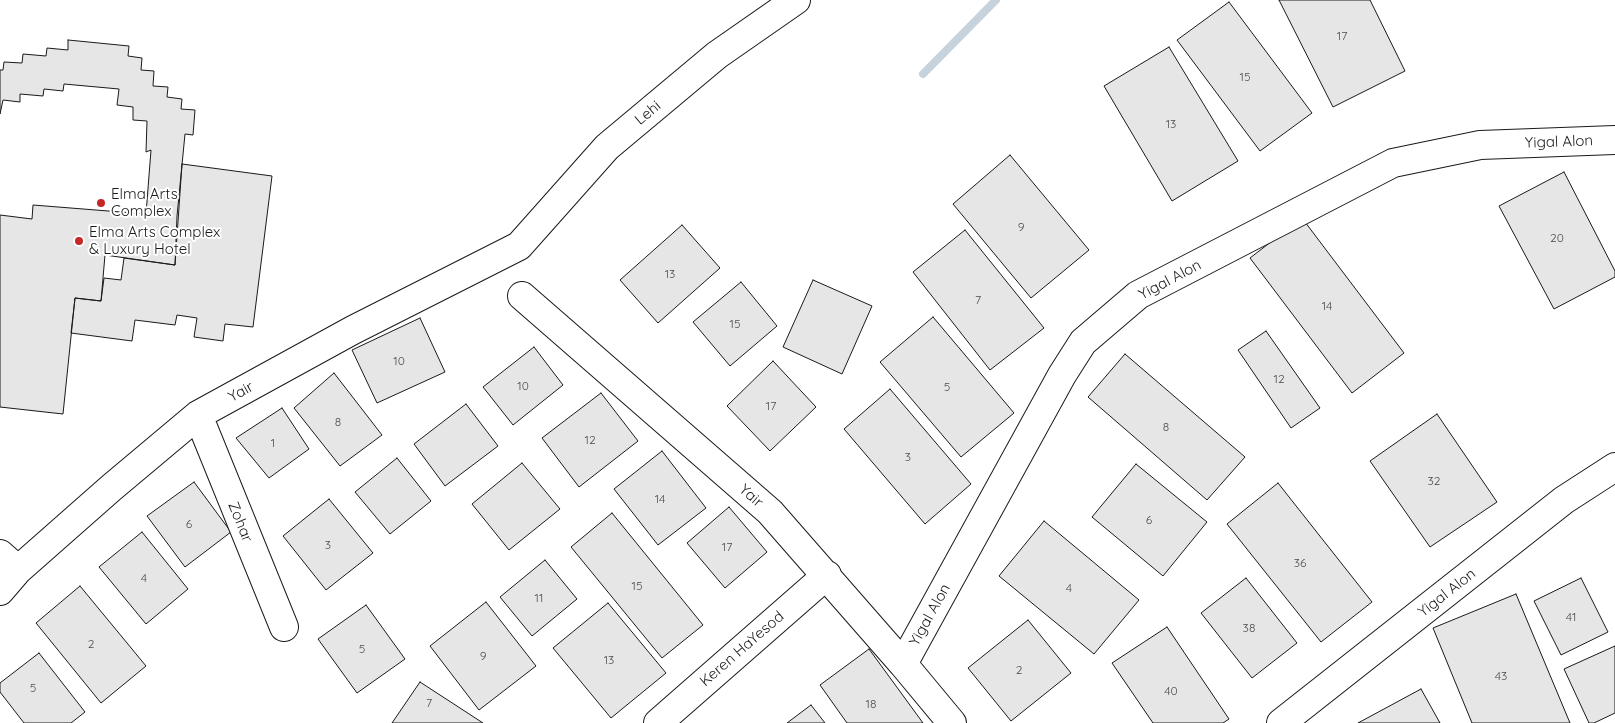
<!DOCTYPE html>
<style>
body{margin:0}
canvas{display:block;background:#fff}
</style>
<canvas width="1615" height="723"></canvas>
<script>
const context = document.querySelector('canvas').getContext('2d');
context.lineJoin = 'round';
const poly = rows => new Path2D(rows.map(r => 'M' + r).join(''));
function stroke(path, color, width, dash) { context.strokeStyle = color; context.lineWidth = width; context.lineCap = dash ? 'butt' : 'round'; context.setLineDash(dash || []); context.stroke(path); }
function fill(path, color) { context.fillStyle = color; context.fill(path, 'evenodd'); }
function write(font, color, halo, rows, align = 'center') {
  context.font = font + ' Quicksand,sans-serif'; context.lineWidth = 4; context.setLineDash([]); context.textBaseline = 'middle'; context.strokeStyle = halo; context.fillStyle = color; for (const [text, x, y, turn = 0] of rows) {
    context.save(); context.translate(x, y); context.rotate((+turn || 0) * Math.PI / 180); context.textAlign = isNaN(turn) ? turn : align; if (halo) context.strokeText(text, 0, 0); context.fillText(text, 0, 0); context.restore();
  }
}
const stream = poly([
 [923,74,996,0]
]);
const building = poly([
 [1279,0,1370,0,1405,71,1333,107,1279,0],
 [1229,2,1312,113,1260,151,1177,40,1229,2],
 [68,40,129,46,128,56,142,58,141,70,154,71,153,86,168,87,167,97,182,99,181,109,195,110,193,135,185,134,177,216,175,265,105,255,101,301,75,298,63,414,0,407,0,215,32,219,33,205,146,214,151,150,146,152,147,121,133,120,133,107,117,105,119,89,64,84,63,91,44,89,43,96,20,94,20,102,3,100,0,114,0,70,3,70,4,62,22,63,23,54,46,56,47,48,68,50,68,40],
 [1169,47,1238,161,1172,201,1104,86,1169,47],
 [1010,155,1089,250,1031,298,953,204,1010,155],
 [182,164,272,176,253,327,225,324,223,341,194,337,197,318,177,315,175,325,135,320,132,341,71,333,75,298,101,301,104,278,121,280,124,258,175,265,182,164],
 [1564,172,1615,271,1615,277,1554,309,1499,206,1564,172],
 [1302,218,1404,353,1352,393,1250,258,1302,218],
 [682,225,720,268,658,323,620,280,682,225],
 [965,230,1044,328,990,370,913,272,965,230],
 [813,280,872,306,842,374,783,347,813,280],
 [741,282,777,326,730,366,693,322,741,282],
 [933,317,1014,413,961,457,880,362,933,317],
 [420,318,445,372,377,403,352,350,420,318],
 [1266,331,1320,408,1291,428,1238,350,1266,331],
 [534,347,563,385,513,425,483,387,534,347],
 [1125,354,1245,457,1207,500,1088,397,1125,354],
 [773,361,816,407,770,451,727,406,773,361],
 [334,373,382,435,340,466,294,408,334,373],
 [890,389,971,484,925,524,844,429,890,389],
 [601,393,638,441,579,487,542,438,601,393],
 [466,404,498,446,445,486,414,444,466,404],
 [282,408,309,449,269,478,236,438,282,408],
 [1437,414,1497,502,1430,547,1370,461,1437,414],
 [662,451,706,508,658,545,614,489,662,451],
 [397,458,431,501,390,534,355,492,397,458],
 [522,463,560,509,509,550,472,504,522,463],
 [1136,464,1207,522,1163,576,1092,517,1136,464],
 [194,482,231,532,185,567,147,516,194,482],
 [1278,483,1372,602,1321,642,1227,524,1278,483],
 [329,499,373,553,326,590,283,536,329,499],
 [729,507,767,552,725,588,687,543,729,507],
 [612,513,703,625,662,658,571,547,612,513],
 [1044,521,1139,600,1094,654,999,576,1044,521],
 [142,532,188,589,146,624,99,567,142,532],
 [545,560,577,599,532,636,500,597,545,560],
 [1246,578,1297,643,1252,678,1201,613,1246,578],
 [1581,578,1608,632,1561,655,1534,601,1581,578],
 [80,586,146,666,101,703,36,623,80,586],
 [1516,594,1570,723,1472,723,1433,628,1516,594],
 [486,602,536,666,479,710,430,646,486,602],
 [608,603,666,673,611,718,553,648,608,603],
 [366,605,405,659,357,693,318,639,366,605],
 [1028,620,1071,673,1011,721,968,668,1028,620],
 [1167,627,1229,719,1223,723,1153,723,1112,663,1167,627],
 [1615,646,1615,713,1594,723,1589,723,1564,669,1615,646],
 [869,649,923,723,847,723,820,685,869,649],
 [39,653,85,712,71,723,24,723,0,692,0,683,39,653],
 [420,682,483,723,392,723,420,682],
 [1421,689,1440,723,1358,723,1421,689],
 [811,705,825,723,787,723,811,705]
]);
const minor = poly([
 [522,296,770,512,903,664,952,723],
 [198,415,284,627],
 [0,554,18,570],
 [0,591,18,570,111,488,198,415,353,330,519,246,607,147,717,55,796,0],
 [903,664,1062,375,1083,342,1138,295,1393,163,1480,145,1615,140],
 [658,723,827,575],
 [1281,723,1564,500,1615,467]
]);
const markers = [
 [101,203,5,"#c62828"],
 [79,241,5,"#c62828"]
];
const numberNames = [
 ["17",1342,36],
 ["15",1245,77],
 ["13",1171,124],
 ["9",1021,227],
 ["20",1557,238],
 ["13",670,274],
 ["7",978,300],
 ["14",1327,306],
 ["15",735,324],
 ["10",399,361],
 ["12",1279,379],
 ["10",523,386],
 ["5",947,387],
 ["17",771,406],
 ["8",338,422],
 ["8",1166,427],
 ["12",590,440],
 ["1",273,443],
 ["3",908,457],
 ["32",1434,481],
 ["14",660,499],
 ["6",1149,520],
 ["6",189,524],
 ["3",328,545],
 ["17",727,547],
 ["36",1300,563],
 ["4",144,578],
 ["15",637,586],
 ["4",1069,588],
 ["11",539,598],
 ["41",1571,617],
 ["38",1249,628],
 ["2",91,644],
 ["5",362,649],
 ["9",483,656],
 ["13",609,660],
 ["2",1019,670],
 ["43",1501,676],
 ["5",33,688],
 ["40",1171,691],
 ["7",429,703],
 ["18",871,704]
];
const streetNames = [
 ["Lehi",648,113,-40],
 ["Yigal Alon",1559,142,-2],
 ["Yigal Alon",1170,280,-28],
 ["Yair",241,392,-29],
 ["Yair",751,496,41],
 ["Zohar",240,522,68],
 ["Yigal Alon",1447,593,-38],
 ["Yigal Alon",930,615,-61],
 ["Keren HaYesod",742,649,-41]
];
const poiNames = [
 ["Elma Arts",111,194],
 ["Complex",111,211],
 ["Elma Arts Complex",89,232],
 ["& Luxury Hotel",89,249]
];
stroke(stream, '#c6d2dc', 8);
fill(building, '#e6e6e6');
stroke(building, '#1a1a1a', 1);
stroke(minor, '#1a1a1a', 30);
stroke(minor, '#fff', 28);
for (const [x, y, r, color] of markers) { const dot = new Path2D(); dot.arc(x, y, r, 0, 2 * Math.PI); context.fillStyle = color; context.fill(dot); stroke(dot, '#fff', 2); }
write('12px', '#4d4d4d', null, numberNames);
write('15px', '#1a1a1a', '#fff', streetNames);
write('15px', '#1a1a1a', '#fff', poiNames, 'left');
</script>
